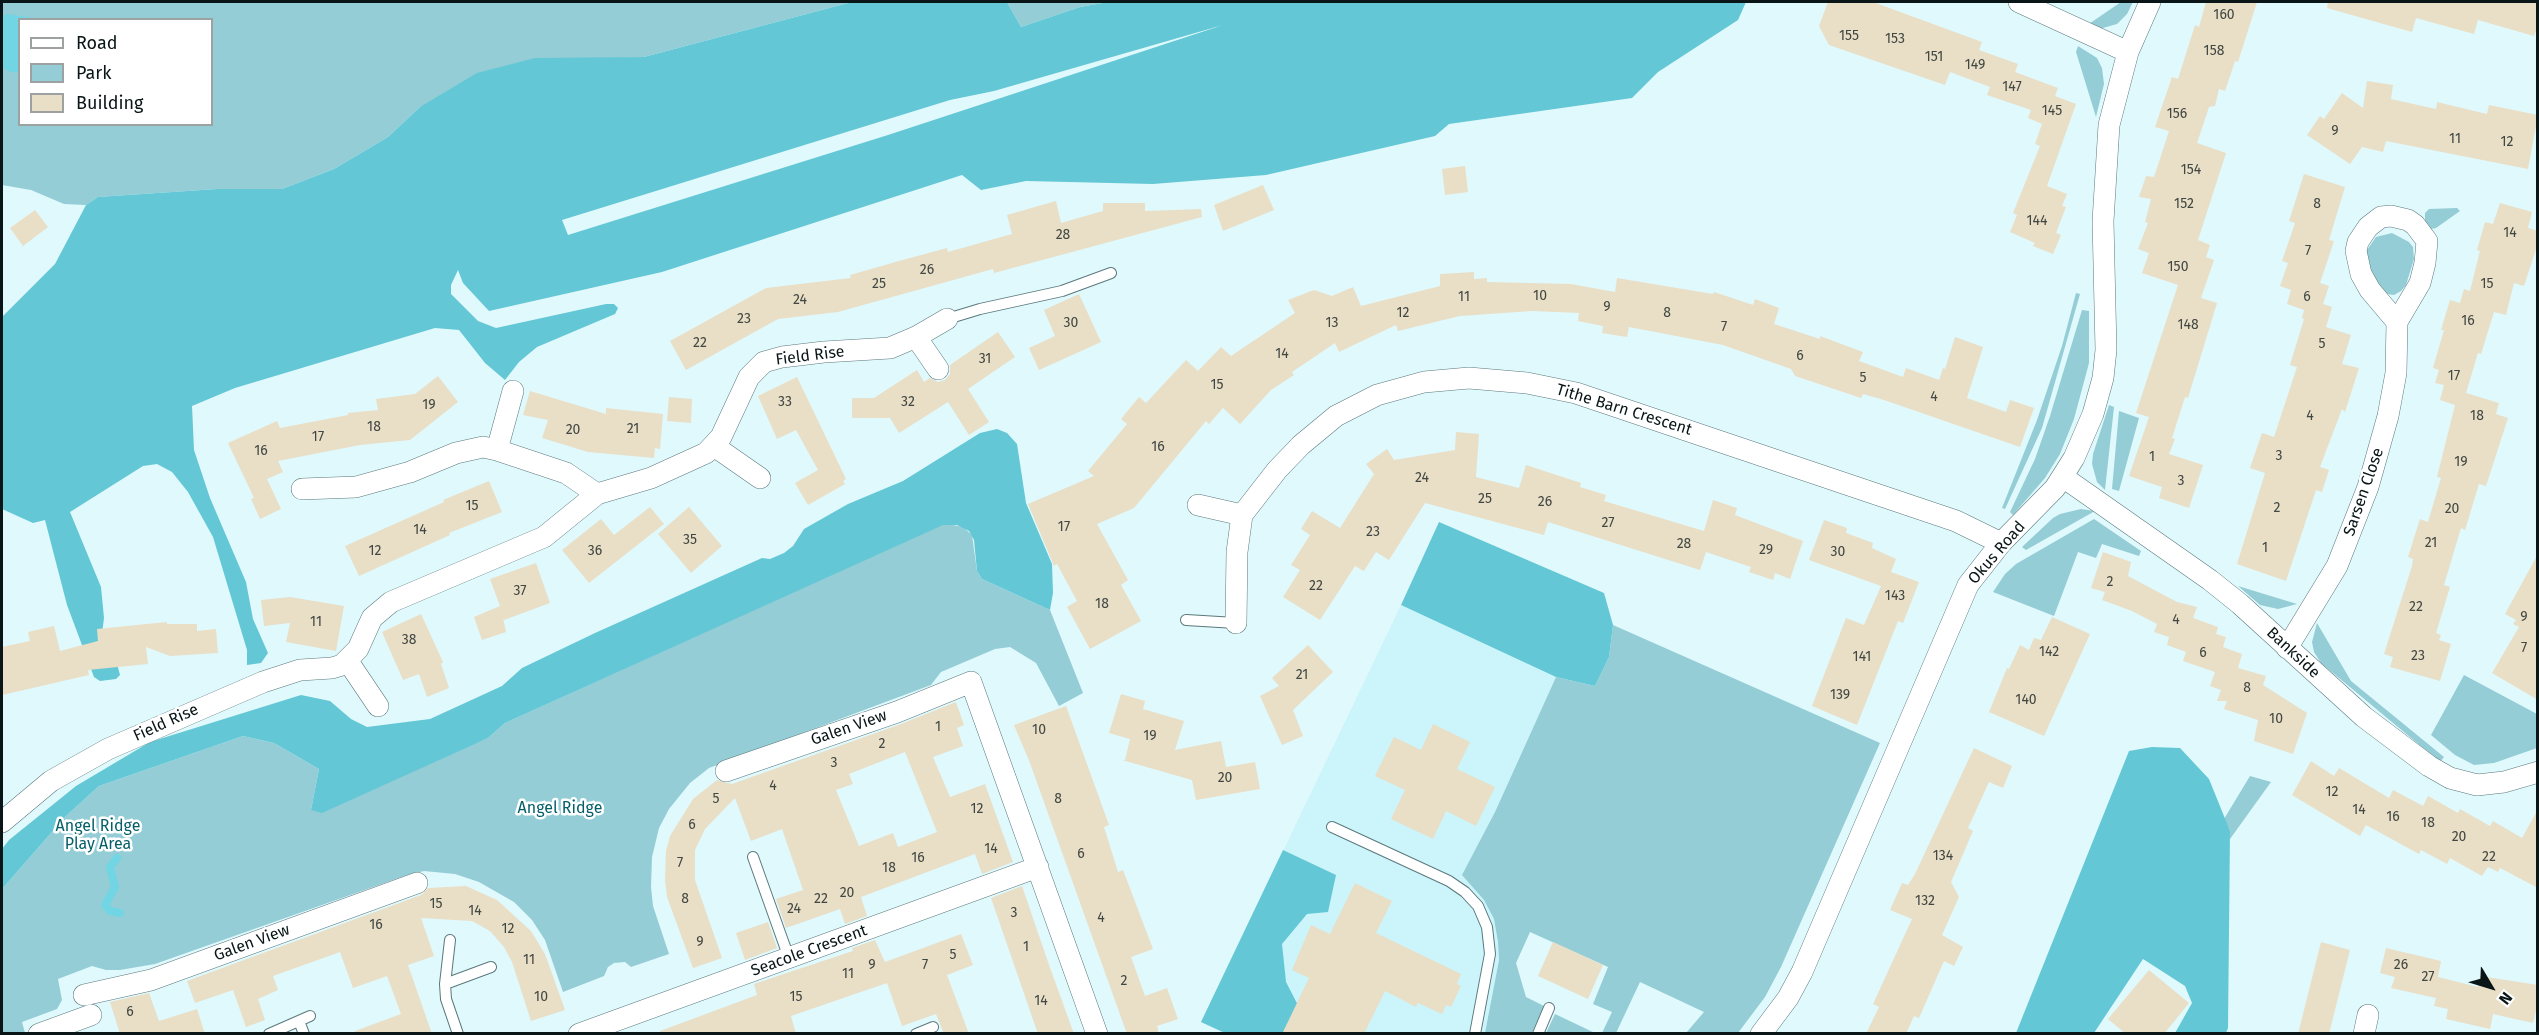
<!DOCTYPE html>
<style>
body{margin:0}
#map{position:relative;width:2539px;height:1035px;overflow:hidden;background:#e0f9fd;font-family:"Fira Sans",sans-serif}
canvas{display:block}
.frame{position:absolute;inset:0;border:3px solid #091516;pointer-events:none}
.legend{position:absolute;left:18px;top:18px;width:195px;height:108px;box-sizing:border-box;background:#fff;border:2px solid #9da1a2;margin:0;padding:8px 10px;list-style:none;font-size:18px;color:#091516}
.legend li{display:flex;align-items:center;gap:12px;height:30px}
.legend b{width:30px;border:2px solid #9da1a2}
.north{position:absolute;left:2461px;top:957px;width:60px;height:60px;-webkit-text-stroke:4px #fff;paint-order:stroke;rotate:128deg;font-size:16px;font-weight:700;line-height:24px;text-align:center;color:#091516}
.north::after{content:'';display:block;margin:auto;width:21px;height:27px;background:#091516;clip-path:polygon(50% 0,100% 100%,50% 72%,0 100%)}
</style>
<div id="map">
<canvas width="2539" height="1035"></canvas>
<div class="frame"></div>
<ul class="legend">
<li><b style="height:8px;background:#fff"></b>Road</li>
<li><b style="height:16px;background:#94cdd5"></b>Park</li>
<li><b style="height:16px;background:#e9dec6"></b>Building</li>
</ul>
<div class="north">N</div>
</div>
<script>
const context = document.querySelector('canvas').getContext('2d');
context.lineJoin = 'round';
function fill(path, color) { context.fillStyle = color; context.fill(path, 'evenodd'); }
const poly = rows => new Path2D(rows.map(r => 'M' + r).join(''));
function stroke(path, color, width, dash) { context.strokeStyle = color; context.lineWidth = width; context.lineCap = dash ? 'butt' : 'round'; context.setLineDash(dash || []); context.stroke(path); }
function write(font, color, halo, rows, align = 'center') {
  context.font = font + ' "Fira Sans",sans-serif'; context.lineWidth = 5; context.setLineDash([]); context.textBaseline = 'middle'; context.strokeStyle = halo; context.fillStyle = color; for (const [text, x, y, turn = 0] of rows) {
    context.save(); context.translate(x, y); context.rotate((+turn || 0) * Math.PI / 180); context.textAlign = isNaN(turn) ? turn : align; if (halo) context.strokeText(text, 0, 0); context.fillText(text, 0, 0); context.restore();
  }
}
const built = poly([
 [1401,605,1556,677,1495,812,1463,875,1484,900,1494,919,1498,942,1499,960,1485,1033,1225,1034,1201,1022]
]);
const green = poly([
 [2,2,852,2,644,57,594,59,420,107,388,137,334,169,282,189,217,189,98,197,86,205,64,204,31,190,2,185],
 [20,20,212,20,212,124,20,124],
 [1007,2,1108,2,1080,7,1021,27],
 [2121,2,2133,2,2127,14,2117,24,2096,30,2083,28],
 [2078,46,2097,58,2102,68,2104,84,2096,117,2076,52],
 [2457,208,2460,211,2436,228,2431,229,2425,222,2425,213,2429,209],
 [2392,233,2409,242,2413,247,2414,259,2406,285,2401,291,2394,295,2387,294,2375,287,2366,257,2367,250,2376,237],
 [2076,293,2080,294,2042,428,2005,509,2002,508,2037,420,2062,346],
 [2082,310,2089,311,2089,363,2074,419,2060,454,2045,478,2013,515,2010,512,2035,459,2050,416],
 [2109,405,2114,407,2105,490,2097,482,2092,464,2093,454],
 [2119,411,2139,418,2119,491,2112,489],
 [2081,509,2095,511,2026,550,2022,547,2053,518,2060,514],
 [2094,519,2141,551,2139,556,2102,544,2096,558,2078,552,2054,616,1993,592,2005,574,2016,564],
 [948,524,963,527,972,535,977,571,982,579,1050,610,1083,693,1059,706,1036,663,1010,647,995,649,941,672,931,685,709,768,690,783,669,809,659,828,652,857,651,887,653,906,669,954,631,967,625,962,614,963,608,967,604,976,563,992,545,940,532,920,514,902,479,882,455,874,424,871,407,875,155,964,120,970,106,970,92,966,58,979,62,1000,57,1009,22,1022,25,1033,2,1034,2,889,66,816,99,786,243,736,274,743,319,769,311,810,488,738,505,723,938,526],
 [2238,586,2297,604,2278,609,2260,605],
 [2317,623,2351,681,2444,757,2440,762,2321,663,2314,652,2312,642],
 [1613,625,1880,743,1781,967,1765,997,1738,1033,1686,1033,1704,1012,1640,982,1616,1033,1602,1033,1612,1012,1593,1004,1608,967,1530,932,1516,963,1526,997,1544,1006,1532,1033,1485,1033,1499,960,1498,942,1494,919,1484,900,1462,875,1495,812,1556,677,1595,686,1609,657],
 [2464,675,2537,714,2537,748,2494,763,2474,765,2455,755,2431,735],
 [2250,776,2271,782,2230,839,2230,831,2224,819],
 [1555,1014,1595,1033,1546,1033]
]);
const forest = poly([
 [852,2,1007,2,1021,27,1080,7,1108,2,1746,2,1738,20,1658,72,1632,98,1449,124,1435,136,1266,175,1153,184,1026,181,981,190,962,175,662,272,489,311,463,283,458,270,451,285,451,294,478,321,496,328,606,304,614,304,618,308,615,314,537,347,519,362,505,380,485,363,459,330,435,328,235,388,192,406,194,450,210,498,246,582,253,619,268,653,261,663,247,665,247,650,213,537,188,492,172,472,157,464,143,466,70,512,101,587,104,618,101,641,116,660,120,675,116,679,100,681,94,677,67,605,45,520,33,523,2,509,2,317,55,264,86,205,98,197,217,189,282,189,334,169,388,137,420,107,477,73,535,58,644,57],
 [1223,25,888,135,568,235,562,220,950,100,994,91],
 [997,429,1007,433,1017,444,1026,503,1052,564,1053,593,1050,610,982,579,977,571,974,540,969,531,957,525,943,525,505,723,488,738,322,813,311,810,319,769,274,743,243,736,99,786,66,816,2,889,2,849,9,840,76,786,150,742,301,695,330,701,351,719,367,727,430,719,502,686,522,668,595,633,762,558,770,559,784,553,793,546,804,529,848,504,903,481,980,433],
 [1439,522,1604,593,1613,625,1609,657,1595,686,1556,677,1401,605],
 [2152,747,2180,748,2209,779,2230,831,2228,1028,2226,1033,2175,1033,2192,1003,2185,986,2143,959,2094,1033,2016,1033,2129,751],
 [1283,850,1336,875,1328,912,1307,914,1282,944,1286,982,1301,1011,1294,1033,1225,1033,1201,1022]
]);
const water = poly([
 [8,14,39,19,20,20,19,73,8,71,2,67,2,16]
]);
const stream = poly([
 [117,858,110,867,115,887,105,905,110,911,120,913]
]);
const building = poly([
 [1828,2,1873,2,1982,42,1979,50,2018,64,2015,72,2058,88,2055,96,2076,104,2047,186,2067,194,2062,206,2066,207,2056,233,2061,235,2053,254,2033,246,2035,243,2010,232,2017,215,2013,213,2040,146,2035,144,2042,124,2028,118,2031,110,1987,95,1990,87,1950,72,1945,85,1829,45,1819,26],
 [2206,2,2257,2,2238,62,2235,61,2225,91,2219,89,2215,106,2209,107,2197,143,2226,153,2198,240,2210,245,2206,257,2214,260,2201,298,2217,303,2188,398,2185,397,2172,438,2175,439,2169,454,2203,465,2189,508,2159,498,2162,487,2129,476,2149,417,2136,413,2178,285,2142,273,2149,253,2138,249,2148,223,2145,222,2151,199,2139,197,2146,176,2154,177,2169,131,2155,127,2172,77,2178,79,2195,25,2199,27],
 [2328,2,2538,2,2538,25,2534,36,2478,20,2474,34,2416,18,2412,32,2327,8],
 [2367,81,2393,85,2391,99,2436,109,2437,102,2487,114,2489,105,2538,115,2528,169,2386,141,2383,152,2362,147,2350,164,2307,135,2320,116,2324,119,2342,93,2363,108],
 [1465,166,1468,192,1445,195,1442,169],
 [2304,174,2345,187,2329,240,2334,241,2320,283,2329,286,2323,304,2332,307,2326,327,2351,335,2342,364,2359,368,2345,412,2342,409,2320,467,2329,470,2322,492,2316,490,2286,581,2237,564,2265,473,2250,468,2262,433,2274,437,2297,367,2290,365,2304,319,2302,318,2304,310,2287,304,2291,290,2280,286,2288,263,2282,261,2295,223,2289,221],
 [1263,185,1274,210,1223,231,1214,205],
 [1056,201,1061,223,1103,211,1103,203,1145,203,1145,211,1201,209,1202,217,994,273,993,269,838,312,778,319,686,370,670,341,766,288,851,278,850,275,899,261,947,248,948,252,1012,234,1007,215],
 [2500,203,2532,212,2528,228,2538,231,2538,243,2524,286,2514,283,2506,315,2494,312,2481,354,2478,353,2466,393,2499,403,2496,414,2508,418,2486,486,2479,484,2465,530,2461,528,2444,585,2450,587,2436,633,2441,635,2439,640,2451,644,2440,681,2390,667,2393,657,2384,654,2412,566,2413,559,2408,557,2420,519,2428,522,2441,478,2437,477,2455,405,2440,400,2444,385,2435,383,2439,370,2433,368,2444,330,2441,330,2450,300,2460,303,2464,289,2470,291,2480,251,2477,250,2485,222,2493,224],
 [35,210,48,227,23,246,10,228],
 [1474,272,1474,279,1487,278,1487,282,1571,284,1615,292,1617,278,1713,294,1714,292,1753,305,1755,299,1779,308,1774,324,1820,339,1820,336,1863,352,1859,361,1903,377,1906,368,1939,380,1943,368,1945,369,1955,337,1983,347,1967,398,2006,412,2010,400,2034,408,2020,447,1884,400,1863,394,1861,398,1795,376,1791,369,1723,345,1629,327,1627,337,1602,333,1603,326,1578,321,1579,313,1532,311,1460,316,1398,331,1396,325,1339,352,1335,343,1292,372,1294,375,1271,390,1240,424,1223,408,1209,424,1206,421,1134,508,1097,524,1128,580,1121,585,1141,621,1090,649,1067,607,1077,601,1057,564,1054,566,1028,504,1094,476,1088,471,1127,424,1121,419,1139,397,1146,403,1186,360,1198,371,1221,347,1231,356,1295,313,1288,300,1314,290,1332,296,1353,287,1361,306,1440,286,1440,274],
 [1079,294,1101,342,1039,370,1029,348,1055,336,1044,310],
 [998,332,1015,357,968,389,989,422,969,435,948,402,899,433,890,418,852,418,852,398,874,398,917,370,924,382,930,378,938,382,945,380,950,374,950,365],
 [438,376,458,402,410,440,360,445,278,461,283,472,267,479,281,509,260,519,251,499,254,498,228,443,277,421,280,428,348,415,348,413,378,410,376,399,415,394],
 [797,377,846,479,843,481,845,484,808,505,795,483,818,470,796,430,777,439,758,396],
 [530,391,606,414,606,408,663,414,660,449,655,448,654,458,588,452,542,438,548,420,523,415],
 [669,397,692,399,691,423,667,421],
 [1456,432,1479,434,1476,477,1519,488,1526,465,1581,483,1580,487,1606,495,1604,501,1704,531,1713,500,1737,508,1735,515,1803,541,1790,579,1775,573,1773,580,1749,572,1751,567,1706,552,1700,570,1548,522,1544,535,1425,503,1389,560,1376,552,1364,571,1355,566,1320,620,1283,597,1300,570,1291,565,1310,535,1301,529,1312,511,1340,528,1374,474,1366,464,1387,449,1394,460,1455,450],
 [489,481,502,512,449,533,450,535,359,576,345,546,444,502,443,500],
 [650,507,664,524,589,583,562,550,601,519,614,535],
 [689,507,722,546,691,573,658,534],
 [1824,520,1847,528,1846,533,1873,543,1872,548,1896,559,1891,572,1919,582,1903,623,1898,621,1857,725,1812,706,1846,618,1864,625,1881,586,1809,560],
 [2103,552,2131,562,2128,576,2177,602,2197,607,2193,618,2218,627,2216,634,2226,637,2223,647,2242,654,2238,668,2266,676,2263,685,2307,713,2293,754,2254,741,2258,720,2224,709,2227,701,2217,701,2221,690,2210,686,2215,672,2183,661,2186,652,2167,645,2169,637,2154,632,2157,624,2132,611,2102,600,2105,592,2091,588],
 [2538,554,2538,700,2492,673,2519,627,2513,624,2516,620,2505,614],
 [536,563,550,603,504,620,503,617,506,632,482,640,474,617,500,606,490,579],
 [290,597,344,606,336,651,286,642,290,623,264,626,261,600],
 [421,614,443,662,441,664,449,688,427,697,419,674,403,680,382,632],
 [2052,617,2090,634,2044,736,1989,712,2007,668,2009,669,2020,645,2029,650,2034,638,2041,640],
 [167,622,167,624,197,624,197,631,216,629,218,653,170,656,146,647,148,664,88,670,89,675,2,695,2,647,30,641,28,632,54,626,60,651,98,641,97,629],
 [1308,645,1333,672,1293,710,1303,736,1282,745,1260,696,1279,686,1272,678],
 [1121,694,1145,701,1143,709,1184,721,1175,750,1221,741,1226,767,1255,762,1260,789,1196,800,1192,780,1122,760,1125,760,1130,739,1109,733],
 [956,702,964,725,957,728,963,746,933,757,950,797,985,784,1013,862,982,874,975,854,861,897,867,916,845,924,840,909,786,928,776,899,803,890,782,829,751,841,735,798,705,829,695,850,695,880,722,958,693,968,667,897,665,880,666,851,670,836,693,799,717,780,732,784,901,724],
 [905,752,937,832,898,847,893,833,859,846,836,790,853,784,849,774],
 [1066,706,1109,825,1104,827,1118,872,1123,870,1153,949,1131,957,1145,996,1167,988,1178,1019,1157,1026,1159,1034,1127,1034,1030,763,1014,725],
 [1433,724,1470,742,1457,769,1495,787,1476,826,1446,811,1433,839,1391,819,1405,790,1375,776,1394,737,1421,750],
 [1974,748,2012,766,2003,788,1989,782,1968,828,1973,831,1951,882,1959,897,1942,935,1963,947,1954,966,1944,961,1919,1018,1914,1016,1906,1034,1866,1034,1879,1007,1873,1004,1912,919,1890,910,1902,883,1908,885,1915,874],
 [2311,761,2334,776,2339,768,2389,798,2393,790,2423,806,2428,796,2458,813,2460,809,2490,826,2493,821,2522,838,2538,809,2538,888,2500,868,2498,872,2488,867,2482,876,2450,858,2447,864,2421,850,2419,854,2366,825,2360,836,2292,795],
 [1355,883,1392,901,1376,933,1461,974,1457,984,1461,986,1451,1007,1446,1005,1442,1014,1418,1003,1416,1007,1385,991,1364,1034,1282,1034,1309,978,1292,970,1311,925,1330,934],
 [466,886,497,900,531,931,545,954,565,1010,531,1021,512,962,504,947,490,931,472,921,421,918,434,956,408,965,432,1034,355,1034,355,1031,401,1014,387,976,353,988,340,952,273,976,278,990,258,999,265,1020,246,1027,233,990,195,1003,187,981,421,895,428,888],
 [1022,886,1048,962,1074,1034,1038,1034,991,898],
 [768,922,777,948,745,960,736,933],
 [961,934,973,965,947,975,969,1034,944,1034,936,1014,902,1026,887,983,791,1016,796,1034,661,1034,660,1031,757,995,754,984,853,951,852,948,875,940,885,962],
 [1553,942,1603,965,1588,999,1538,976],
 [2321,942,2350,950,2329,1034,2298,1034],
 [2386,948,2441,961,2438,977,2478,987,2480,976,2538,985,2538,1002,2533,1023,2493,1014,2490,1029,2446,1019,2448,1009,2434,1006,2436,998,2391,988,2395,977,2380,973],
 [2149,970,2189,1003,2164,1034,2126,1034,2108,1019],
 [149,993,159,1021,197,1009,205,1034,120,1034,110,1002]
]);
const service = poly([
 [947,319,980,309,1062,291,1111,273],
 [1186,620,1236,623],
 [1332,827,1449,881,1465,892,1478,906,1487,927,1490,954,1475,1034],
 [753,857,789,958],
 [450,940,445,984,446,999,458,1034],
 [445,984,491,967],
 [299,1021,304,1034],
 [269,1034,310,1016],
 [916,1034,933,1027],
 [1538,1034,1549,1008]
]);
const minor = poly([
 [2019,2,2128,52],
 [916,337,938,369],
 [714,446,760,478],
 [497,450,513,391],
 [2063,477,2210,580,2240,604,2364,717,2429,766,2450,778,2477,785,2504,782,2538,772],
 [302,489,356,487,410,472,456,453,483,447,497,450,566,473,597,494],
 [1198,505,1242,515],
 [1236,623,1237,552,1242,515,1277,470,1301,445,1336,416,1377,395,1424,382,1469,378,1527,383,1576,393,1956,521,2001,543],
 [2287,648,2337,566,2368,487,2388,416,2396,373,2397,322,2370,290,2361,274,2356,251,2358,242,2368,227,2381,217,2391,216,2408,220,2415,225,2427,241,2425,263,2420,283,2397,322],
 [347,660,378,706],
 [726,771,897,712,971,682,1097,1034],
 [2,822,51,781,108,749,263,682,300,670,332,668,342,665,358,649,372,618,391,602,544,537,597,494,651,478,706,453,721,437,749,377,764,362,782,357,824,352,890,348,916,337,947,319],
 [84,995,151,980,417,883],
 [39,1034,91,1015],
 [579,1034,1038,867],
 [1761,1034,1788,998,1802,972,1968,585,2001,543,2055,488,2074,458,2093,414,2103,378,2106,350,2103,221,2109,125,2128,52,2150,2],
 [2364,1034,2368,1015]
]);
const numberNames = [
 ["160",2224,15],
 ["155",1849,36],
 ["153",1895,39],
 ["158",2214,51],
 ["151",1934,57],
 ["149",1975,65],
 ["147",2012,87],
 ["145",2052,111],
 ["156",2177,114],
 ["9",2335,131],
 ["11",2455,139],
 ["12",2507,142],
 ["154",2191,170],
 ["152",2184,204],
 ["8",2317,204],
 ["144",2037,221],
 ["14",2510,233],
 ["28",1063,235],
 ["7",2308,251],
 ["150",2178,267],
 ["26",927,270],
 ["25",879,284],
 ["15",2487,284],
 ["10",1540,296],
 ["11",1464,297],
 ["6",2307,297],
 ["24",800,300],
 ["9",1607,307],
 ["12",1403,313],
 ["8",1667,313],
 ["23",744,319],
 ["16",2468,321],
 ["30",1071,323],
 ["13",1332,323],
 ["148",2188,325],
 ["7",1724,327],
 ["22",700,343],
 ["5",2322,344],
 ["14",1282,354],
 ["6",1800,356],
 ["31",985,359],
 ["17",2454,376],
 ["5",1863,378],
 ["15",1217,385],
 ["4",1934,397],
 ["33",785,402],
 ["32",908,402],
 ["19",429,405],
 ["4",2310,416],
 ["18",2477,416],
 ["18",374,427],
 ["21",633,429],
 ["20",573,430],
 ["17",318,437],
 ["16",1158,447],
 ["16",261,451],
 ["3",2279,456],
 ["1",2152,457],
 ["19",2461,462],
 ["24",1422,478],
 ["3",2181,481],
 ["25",1485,499],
 ["26",1545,502],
 ["15",472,506],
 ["2",2277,508],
 ["20",2452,509],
 ["27",1608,523],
 ["17",1064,527],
 ["14",420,530],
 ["23",1373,532],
 ["35",690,540],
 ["21",2431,543],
 ["28",1684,544],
 ["1",2265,548],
 ["29",1766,550],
 ["12",375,551],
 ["36",595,551],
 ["30",1838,552],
 ["2",2110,582],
 ["22",1316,586],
 ["37",520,591],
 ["143",1895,596],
 ["18",1102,604],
 ["22",2416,607],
 ["9",2524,617],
 ["4",2176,620],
 ["11",316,622],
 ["38",409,640],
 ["7",2524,648],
 ["142",2049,652],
 ["6",2203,653],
 ["23",2418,656],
 ["141",1862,657],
 ["21",1302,675],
 ["8",2247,688],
 ["139",1840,695],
 ["140",2026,700],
 ["10",2276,719],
 ["1",938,727],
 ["10",1039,730],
 ["19",1150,736],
 ["2",882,744],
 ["3",834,763],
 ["20",1225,778],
 ["4",773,786],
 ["12",2332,792],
 ["5",716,799],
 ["8",1058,799],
 ["12",977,809],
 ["14",2359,810],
 ["16",2393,817],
 ["18",2428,823],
 ["6",692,825],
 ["20",2459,837],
 ["14",991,849],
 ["6",1081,854],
 ["134",1943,856],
 ["22",2489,857],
 ["16",918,858],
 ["7",680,863],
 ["18",889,868],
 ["20",847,893],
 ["8",685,899],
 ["22",821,899],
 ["132",1925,901],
 ["15",436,904],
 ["24",794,909],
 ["14",475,911],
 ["3",1014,913],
 ["4",1101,918],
 ["16",376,925],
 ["12",508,929],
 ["9",700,942],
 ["1",1026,947],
 ["5",953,955],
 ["11",529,960],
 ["9",872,965],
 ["7",925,965],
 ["26",2401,965],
 ["11",848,974],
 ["27",2428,977],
 ["2",1124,981],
 ["10",541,997],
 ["15",796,997],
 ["14",1041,1001],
 ["6",130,1012]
];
const streetNames = [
 ["Field Rise",810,356,-7],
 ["Tithe Barn Crescent",1624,410,17],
 ["Sarsen Close",2364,492,-71],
 ["Okus Road",1997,553,-49],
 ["Bankside",2293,653,43],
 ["Field Rise",166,723,-24],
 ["Galen View",849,728,-19],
 ["Galen View",252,943,-20],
 ["Seacole Crescent",809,951,-20]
];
const parkNames = [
 ["Angel Ridge",560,809],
 ["Angel Ridge",98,827],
 ["Play Area",98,845]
];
fill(built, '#cbf5fb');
fill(green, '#94cdd5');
fill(forest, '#63c7d5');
fill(water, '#71d5e3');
stroke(stream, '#71d5e3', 8);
fill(building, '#e9dec6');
stroke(service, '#5b797d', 12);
stroke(minor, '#5b797d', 22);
stroke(service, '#fff', 10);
stroke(minor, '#fff', 21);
write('14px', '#414742', null, numberNames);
write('16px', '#091516', '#fff', streetNames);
write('16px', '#045f69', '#fff', parkNames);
</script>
